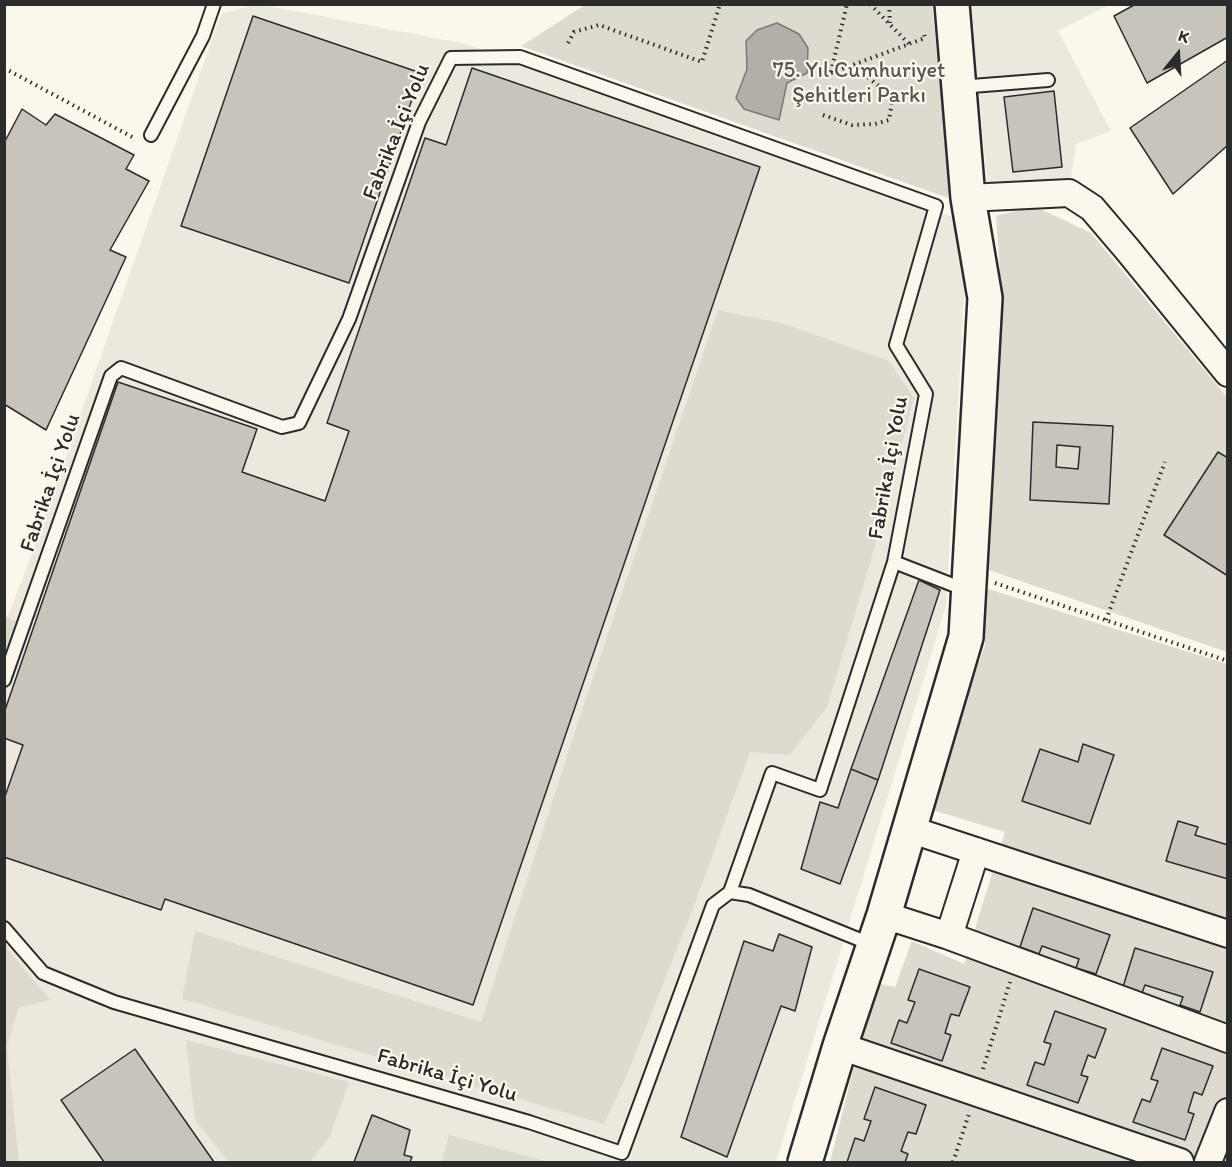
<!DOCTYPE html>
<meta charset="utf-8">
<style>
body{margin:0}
#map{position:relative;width:1232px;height:1167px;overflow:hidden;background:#fbf7ec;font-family:Itim,sans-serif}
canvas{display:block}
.frame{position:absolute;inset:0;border:6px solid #2b2b2b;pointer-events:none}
.north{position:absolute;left:1148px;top:24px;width:60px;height:60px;-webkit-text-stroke:4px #fbf7ec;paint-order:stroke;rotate:18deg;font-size:16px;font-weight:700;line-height:24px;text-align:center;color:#2b2b2b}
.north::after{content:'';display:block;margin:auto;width:21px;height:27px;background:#2b2b2b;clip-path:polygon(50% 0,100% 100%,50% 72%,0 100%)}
</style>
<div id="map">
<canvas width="1232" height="1167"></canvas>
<div class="frame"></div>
<div class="north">K</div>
</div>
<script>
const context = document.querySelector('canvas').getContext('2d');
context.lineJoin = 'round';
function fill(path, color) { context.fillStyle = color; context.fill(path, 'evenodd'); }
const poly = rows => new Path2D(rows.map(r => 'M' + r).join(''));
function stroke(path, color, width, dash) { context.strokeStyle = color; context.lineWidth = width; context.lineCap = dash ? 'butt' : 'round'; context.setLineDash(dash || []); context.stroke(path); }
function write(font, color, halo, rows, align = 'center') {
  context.font = font + ' Itim,sans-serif'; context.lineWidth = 4.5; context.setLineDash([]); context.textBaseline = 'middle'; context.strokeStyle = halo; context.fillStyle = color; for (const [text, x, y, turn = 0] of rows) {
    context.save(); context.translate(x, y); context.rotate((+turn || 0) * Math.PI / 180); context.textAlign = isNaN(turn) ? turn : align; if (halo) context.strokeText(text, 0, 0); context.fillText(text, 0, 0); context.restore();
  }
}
const built = poly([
 [253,5,264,5,466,44,959,219,966,266,946,606,776,1162,5,1162,5,622,23,578,221,14],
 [971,5,1109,5,1058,31,1111,131,1076,144,1071,178,987,182]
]);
const green = poly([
 [585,5,932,5,951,199,521,46],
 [1034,206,1091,233,1227,397,1227,652,986,569,1001,289,996,216],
 [718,310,784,324,889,361,914,398,875,546,827,707,790,755,750,752,694,906,626,1077,604,1124,182,999,195,931,481,1022,578,722],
 [982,587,1227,664,1227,1162,830,1162,875,983,895,987,912,941,964,964,1005,832,929,809,985,645],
 [5,616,17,622,5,657],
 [4,945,50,1000,18,1008,7,1047,19,1162,5,1162],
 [186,1040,349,1082,330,1136,310,1162,229,1162,195,1120],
 [449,1135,545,1161,545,1162,442,1162]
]);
const water = poly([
 [777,23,799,34,808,48,807,73,787,83,779,120,744,109,736,98,747,69,746,41,757,30,777,23]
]);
const building = poly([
 [1136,4,1228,4,1228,37,1147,83,1114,16,1136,4],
 [253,16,421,73,349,283,181,226,253,16],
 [1228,60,1228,145,1173,194,1130,128,1228,60],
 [472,68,760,167,473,1005,165,899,161,910,4,857,4,799,23,745,4,738,4,713,118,382,257,429,242,472,325,501,349,431,327,423,425,138,446,145,472,68],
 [1054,91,1062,167,1013,172,1004,97,1054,91],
 [22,109,46,125,55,114,134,155,126,169,149,181,110,250,126,257,46,430,4,404,4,143,22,109],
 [1033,422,1113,426,1109,504,1030,500,1033,422],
 [1057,445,1080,447,1078,469,1056,467,1057,445],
 [1218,452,1228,458,1228,576,1164,535,1218,452],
 [919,580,940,590,878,780,851,769,919,580],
 [1083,744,1114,755,1090,824,1022,801,1040,749,1078,762,1083,744],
 [851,769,878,780,840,884,801,869,820,802,838,808,851,769],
 [1178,821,1198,827,1195,835,1228,845,1228,879,1166,861,1178,821],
 [1033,908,1110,935,1096,974,1076,968,1079,959,1042,946,1039,954,1020,947,1033,908],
 [779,934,812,947,795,1011,781,1006,727,1157,681,1137,744,941,773,951,779,934],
 [1135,948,1213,972,1200,1012,1180,1005,1183,997,1145,985,1142,993,1123,987,1135,948],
 [919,969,970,987,959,1016,951,1014,945,1033,951,1035,942,1061,891,1043,899,1020,907,1023,915,1002,908,1000,919,969],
 [1055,1011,1106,1029,1095,1058,1088,1055,1081,1075,1088,1077,1078,1103,1027,1085,1035,1062,1044,1065,1051,1044,1044,1042,1055,1011],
 [1162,1048,1213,1066,1202,1095,1194,1092,1188,1112,1194,1114,1185,1140,1133,1122,1142,1099,1150,1102,1158,1081,1151,1079,1162,1048],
 [135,1049,214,1162,104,1162,61,1100,135,1049],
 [875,1087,926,1105,916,1134,908,1132,901,1151,908,1154,905,1162,847,1162,855,1138,864,1141,871,1121,864,1119,875,1087],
 [372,1115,410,1130,404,1155,412,1157,410,1162,354,1162,372,1115]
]);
const path = poly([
 [870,4,909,44],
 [889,4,890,23],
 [568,43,574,32,599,25,702,62,720,4],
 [4,68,136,139],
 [831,72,847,4],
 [831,73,925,38,924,34],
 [823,115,852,125,875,124,889,120,892,102,885,91,853,65],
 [995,583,1228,661],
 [1106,620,1165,462],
 [983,1069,1010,982],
 [953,1162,969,1114]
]);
const service = poly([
 [959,87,1048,80],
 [151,135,203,36,214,4],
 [4,680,111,376,121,368,282,427,299,423,349,319,419,122,451,58,520,57,936,206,896,345,926,394,894,562,966,590],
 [730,892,772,773,820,790,894,562],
 [4,928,43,973,114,1002,529,1122,622,1153,713,905,730,892,749,895,873,945]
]);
const minor = poly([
 [968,198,1069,193,1092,208,1127,249,1228,373],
 [909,829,1228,934],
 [884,915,949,936,1228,1039],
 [949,936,976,851],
 [840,1046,1180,1162],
 [1208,1162,1228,1112]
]);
const secondary = poly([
 [805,1162,840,1046,884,915,966,637,985,298,968,198,952,4]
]);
const parkNames = [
 ["75. Yıl Cumhuriyet",859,71],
 ["Şehitleri Parkı",859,96]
];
const streetNames = [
 ["Fabrika İçi Yolu",397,132,-68],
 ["Fabrika İçi Yolu",889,468,-80],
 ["Fabrika İçi Yolu",51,483,-71],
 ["Fabrika İçi Yolu",447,1076,16]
];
fill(built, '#ebe8de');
fill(green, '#dddad0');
fill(water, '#b1afa7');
stroke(water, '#7b7a75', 1.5);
fill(building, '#c7c4bc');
stroke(building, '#2b2b2b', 1.5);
stroke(service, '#2b2b2b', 16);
stroke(minor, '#2b2b2b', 30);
stroke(secondary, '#2b2b2b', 38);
stroke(path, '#2b2b2b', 4, [1.5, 4.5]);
stroke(service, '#fbf7ec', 12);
stroke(minor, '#fbf7ec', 26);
stroke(secondary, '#fbf7ec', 33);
write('22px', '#585754', '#fbf7ec', parkNames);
write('22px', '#2b2b2b', '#fbf7ec', streetNames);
</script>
